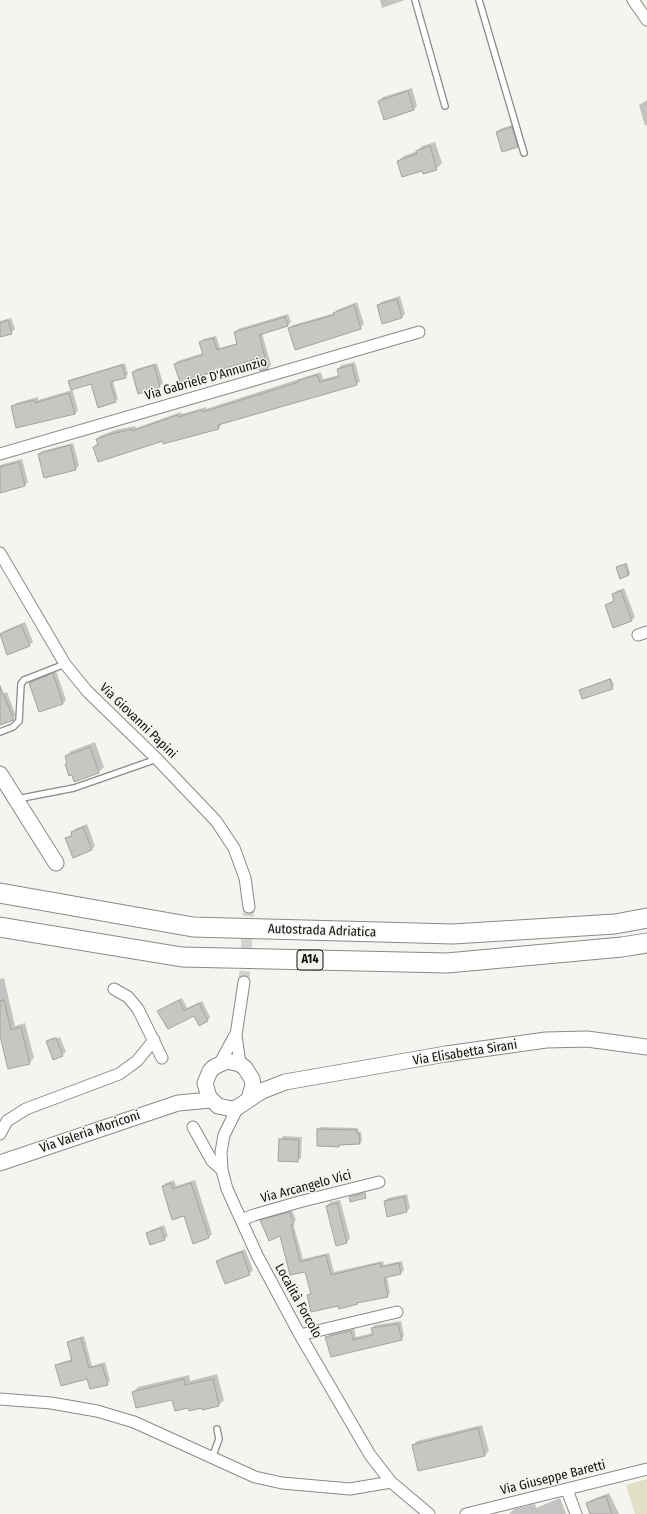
<!DOCTYPE html>
<meta charset="utf-8">
<style>
body{margin:0}
canvas{display:block;background:#f4f4f1}
</style>
<canvas width="647" height="1514"></canvas>
<script>
const context = document.querySelector('canvas').getContext('2d');
context.lineJoin = 'round';
function fill(path, color) { context.fillStyle = color; context.fill(path, 'evenodd'); }
const poly = rows => new Path2D(rows.map(r => 'M' + r).join(''));
function stroke(path, color, width, dash) { context.strokeStyle = color; context.lineWidth = width; context.lineCap = dash ? 'butt' : 'round'; context.setLineDash(dash || []); context.stroke(path); }
function write(font, color, halo, rows, align = 'center') {
  context.font = font + ' "Fira Sans Condensed",sans-serif'; context.lineWidth = 3; context.setLineDash([]); context.textBaseline = 'middle'; context.strokeStyle = halo; context.fillStyle = color; for (const [text, x, y, turn = 0] of rows) {
    context.save(); context.translate(x, y); context.rotate((+turn || 0) * Math.PI / 180); context.textAlign = isNaN(turn) ? turn : align; if (halo) context.strokeText(text, 0, 0); context.fillText(text, 0, 0); context.restore();
  }
}
const green = poly([
 [647,1479,647,1514,635,1514,626,1485]
]);
const shadow = poly([
 [380,0,405,0,382,8],
 [412,88,417,106,414,109,385,118,379,101,383,97],
 [647,100,647,125,645,126,639,105],
 [515,124,521,142,517,146,497,133,500,129],
 [435,142,442,163,436,169,423,169,398,161,404,156,417,151,422,146],
 [400,296,405,314,402,317,383,323,378,305,381,302],
 [357,302,364,324,360,328,289,328,293,325,335,313,337,310],
 [288,314,291,322,288,325,262,333,271,365,268,368,257,358,175,364,178,361,203,353,200,343,203,339,216,336,220,348,238,343,235,332,238,329],
 [11,318,15,329,11,333,0,336,0,321],
 [355,362,360,381,357,384,222,423,219,428,200,433,163,440,94,447,98,443,97,439,100,436,115,430,135,426,136,428,181,412,182,414,206,407,206,409,321,372,323,379,339,375,338,369,341,365],
 [125,363,128,374,125,377,113,381,118,399,115,401,91,383,72,388,78,410,75,414,17,427,12,406,16,403,38,397,38,400,72,390,69,382,72,379],
 [157,363,163,383,159,386,133,372,136,369],
 [73,443,79,465,76,469,45,477,39,454,42,451],
 [22,459,28,482,25,485,0,492,0,465],
 [627,563,630,573,629,575,619,566],
 [624,588,635,617,632,620,606,605,615,600,613,594,616,591],
 [25,622,33,642,29,645,8,654,0,634,4,631],
 [56,671,66,700,62,704,30,683,34,679],
 [611,678,614,685,601,693,580,690],
 [7,692,16,716,0,724,0,695],
 [95,742,104,767,99,772,68,762,66,756,71,751],
 [87,824,95,846,92,849,73,856,66,839,72,834,72,832,75,829],
 [4,978,15,1026,25,1023,34,1058,29,1063,0,1031,0,979],
 [182,998,187,1008,202,1001,210,1017,208,1020,195,1015,159,1011],
 [59,1035,50,1039,50,1041,60,1037,66,1052,62,1055,47,1041,51,1038],
 [320,1127,358,1128,359,1132,361,1132,362,1141,359,1143,341,1144,339,1146,318,1145,318,1129],
 [283,1136,302,1137,301,1158,297,1161,280,1140],
 [174,1180,176,1186,195,1180,212,1234,208,1238,185,1215,163,1186,166,1183],
 [407,1194,410,1208,407,1211,388,1216,385,1201,388,1198],
 [340,1200,350,1238,347,1242,327,1206,330,1202],
 [292,1210,296,1220,293,1223,303,1259,329,1253,334,1272,383,1261,384,1265,402,1261,404,1270,401,1273,387,1277,390,1293,387,1296,360,1301,357,1303,339,1305,308,1295,311,1292,306,1270,291,1274,281,1234,262,1221,265,1218],
 [164,1225,168,1236,164,1239,147,1233,151,1230],
 [245,1249,253,1270,249,1274,218,1262,221,1258],
 [401,1321,404,1336,401,1340,332,1355,326,1338,330,1334,354,1329,356,1337,373,1333,372,1329,375,1325],
 [84,1336,92,1366,105,1362,110,1381,107,1384,56,1366,59,1363,72,1359,68,1343,71,1340],
 [217,1374,224,1400,219,1405,189,1407,173,1399,133,1392,138,1387,189,1375,190,1381],
 [482,1425,489,1451,485,1455,413,1445,417,1441],
 [609,1493,619,1514,592,1514,587,1503,591,1500],
 [560,1498,566,1514,509,1514,514,1509,535,1504,536,1508]
]);
const building = poly([
 [408,91,414,110,384,120,378,101,408,91],
 [512,127,518,147,502,152,496,132,512,127],
 [430,146,437,170,423,174,422,171,402,177,397,161,417,154,416,151,430,146],
 [397,299,402,318,382,324,377,305,397,299],
 [354,305,361,329,295,350,288,328,334,315,333,313,354,305],
 [285,317,288,326,259,335,268,369,260,371,256,359,180,382,174,364,203,355,199,342,213,338,217,350,237,344,234,332,285,317],
 [8,320,12,334,0,337,0,323,8,320],
 [122,365,126,378,110,382,116,402,98,408,91,384,71,390,68,381,122,365],
 [154,365,160,387,144,394,144,392,138,394,132,372,154,365],
 [352,365,357,385,218,425,219,429,163,444,163,441,98,462,93,447,98,445,96,439,111,434,132,429,132,431,178,415,178,417,202,410,203,412,299,382,299,380,317,375,320,382,339,377,337,369,352,365],
 [69,393,75,414,16,428,11,406,34,400,35,403,69,393],
 [70,445,76,470,44,478,38,454,70,445],
 [19,462,25,486,0,493,0,467,19,462],
 [625,564,629,575,620,579,616,567,625,564],
 [621,591,632,621,613,628,605,605,614,601,612,594,621,591],
 [21,625,30,646,7,655,0,634,21,625],
 [53,673,63,704,39,712,29,683,53,673],
 [610,679,613,689,582,699,579,690,610,679],
 [0,686,14,720,0,725,0,686],
 [90,747,99,773,74,782,72,775,69,776,65,764,67,763,65,756,90,747],
 [83,827,92,850,73,858,65,838,72,836,71,832,83,827],
 [4,1000,11,1030,21,1027,30,1064,8,1069,0,1036,0,1001,4,1000],
 [179,1000,184,1011,199,1003,208,1021,199,1026,194,1016,168,1029,157,1011,179,1000],
 [56,1038,63,1056,53,1060,46,1041,56,1038],
 [317,1129,356,1130,357,1133,359,1133,360,1144,339,1145,339,1147,317,1146,317,1129],
 [279,1139,299,1140,298,1162,278,1161,279,1139],
 [171,1183,173,1189,191,1183,209,1238,193,1244,184,1216,172,1220,162,1186,171,1183],
 [365,1193,366,1198,350,1202,349,1197,365,1193],
 [404,1197,407,1212,387,1217,384,1201,404,1197],
 [337,1203,347,1243,336,1246,326,1206,337,1203],
 [289,1212,294,1224,291,1225,300,1262,326,1255,331,1275,380,1263,381,1267,399,1263,401,1274,384,1278,388,1297,357,1303,358,1304,339,1309,338,1306,311,1312,307,1295,311,1294,305,1272,290,1275,280,1236,269,1241,260,1220,289,1212],
 [161,1228,165,1240,150,1245,146,1233,161,1228],
 [242,1252,250,1275,225,1284,216,1261,242,1252],
 [398,1324,402,1340,331,1357,325,1337,351,1331,353,1340,373,1335,371,1328,398,1324],
 [81,1338,89,1368,102,1365,108,1385,90,1389,87,1379,61,1386,55,1365,72,1361,67,1342,81,1338],
 [184,1379,185,1385,213,1379,219,1406,202,1410,202,1408,189,1411,188,1408,175,1411,172,1400,136,1408,132,1392,184,1379],
 [478,1428,485,1456,418,1471,412,1445,478,1428],
 [606,1496,612,1514,590,1514,586,1503,606,1496]
]);
const streetTunnel = poly([
 [244,982,249,907]
]);
const lane = poly([
 [415,0,445,106],
 [479,0,524,153],
 [0,732,13,727,19,721,21,684,24,680,65,664],
 [17,799,74,788,157,759],
 [212,1458,219,1439,217,1429]
]);
const street = poly([
 [633,0,647,20],
 [0,454,419,332],
 [0,553,65,664,87,691,157,759,216,821,234,848,245,878,249,907],
 [638,635,647,632],
 [114,989,128,997,138,1009,162,1058],
 [220,1063,235,1035],
 [240,1064,236,1035,244,982],
 [238,1107,224,1135,221,1152,222,1170,227,1189,257,1255,300,1335,370,1455,391,1482,429,1514],
 [193,1127,212,1161,222,1170],
 [0,1134,7,1121,26,1109,119,1074,137,1061,154,1040],
 [241,1220,254,1215,299,1202,379,1182],
 [300,1335,397,1312],
 [0,1399,51,1403,97,1411,134,1422,255,1477,282,1483,350,1489,391,1482],
 [567,1490,576,1514],
 [466,1514,647,1469]
]);
const secondary = poly([
 [0,774,56,863],
 [249,1099,253,1085,252,1079,245,1068,240,1064,227,1061,214,1067,210,1071,205,1083,209,1097,218,1106,232,1109,238,1107,262,1091,285,1082,446,1054,546,1040,587,1039,647,1047],
 [0,1163,178,1103,211,1100]
]);
const highway = poly([
 [0,893,193,927,453,934,615,924,647,918],
 [0,927,182,957,447,963,622,947,647,943]
]);
const shields = [
 [310,960,26]
];
const shieldNames = [
 ["A14",310,960]
];
const streetNames = [
 ["Via Gabriele D'Annunzio",206,379,-16],
 ["Via Giovanni Papini",138,721,44],
 ["Autostrada Adriatica",322,931,2],
 ["Via Elisabetta Sirani",465,1053,-9],
 ["Via Valeria Moriconi",90,1132,-19],
 ["Via Arcangelo Vici",306,1187,-15],
 ["Località Forcolo",298,1301,61],
 ["Via Giuseppe Baretti",553,1478,-14]
];
fill(green, '#e1e0c6');
fill(shadow, '#0003');
fill(building, '#c6c6c3');
stroke(building, '#a3a3a0', 1);
stroke(streetTunnel, '#d2d2cf', 11, [11, 5.5]);
stroke(lane, '#8a8a87', 8);
stroke(street, '#8a8a87', 13);
stroke(secondary, '#8a8a87', 17);
stroke(highway, '#8a8a87', 21);
stroke(lane, '#fff', 5.5);
stroke(street, '#fff', 11);
stroke(secondary, '#fff', 15);
stroke(highway, '#fff', 19);
for (const [x, y, w] of shields) { const box = new Path2D(); box.roundRect(x - w / 2, y - 10, w, 20, 3); context.fillStyle = '#f4f4f1'; context.fill(box); stroke(box, '#0f0f0e', 1); }
write('bold 12px', '#0f0f0e', null, shieldNames);
write('13px', '#0f0f0e', '#f4f4f1', streetNames);
</script>
